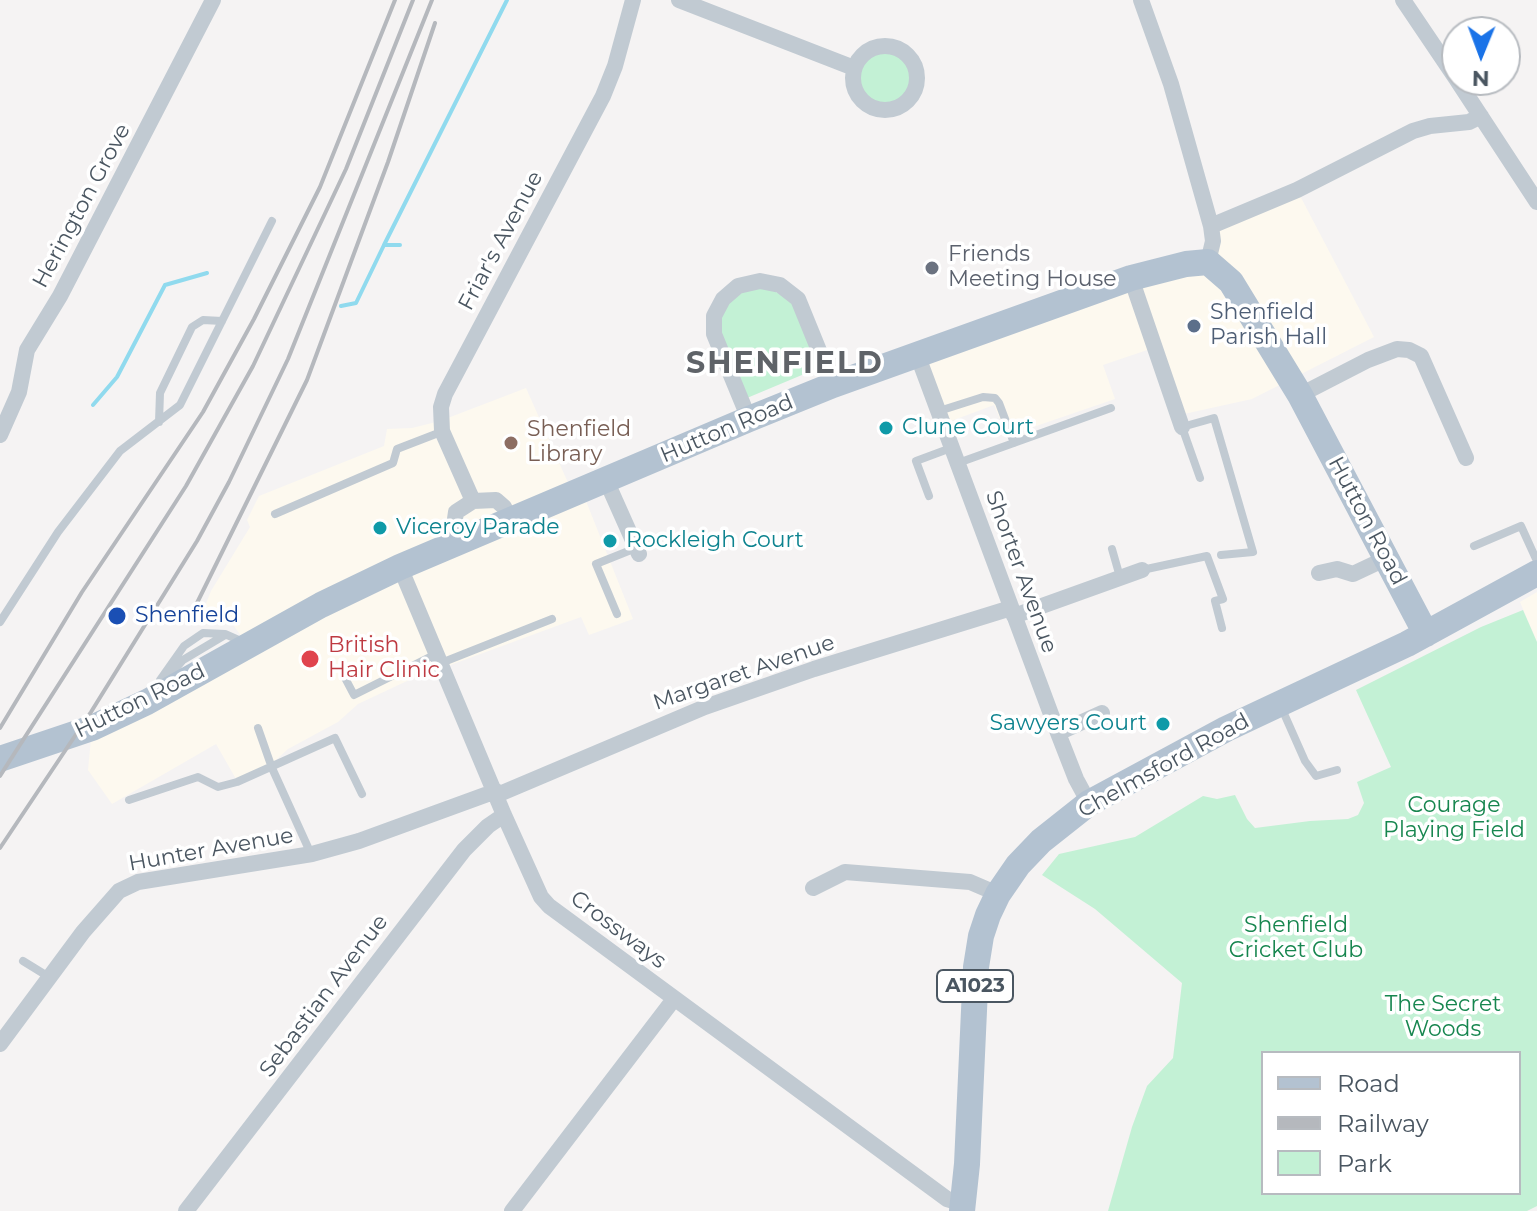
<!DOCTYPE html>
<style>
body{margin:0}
#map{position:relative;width:1537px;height:1211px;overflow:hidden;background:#f5f3f3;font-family:Montserrat,sans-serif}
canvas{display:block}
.legend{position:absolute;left:1261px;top:1051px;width:260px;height:144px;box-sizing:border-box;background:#fff;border:2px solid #b7bbc0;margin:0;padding:10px 14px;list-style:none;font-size:24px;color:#4a5661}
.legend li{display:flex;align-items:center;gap:16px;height:40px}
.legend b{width:40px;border:2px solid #b7bbc0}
.north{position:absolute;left:1441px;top:16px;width:80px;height:80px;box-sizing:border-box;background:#fff;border:2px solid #b7bbc0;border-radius:50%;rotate:181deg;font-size:22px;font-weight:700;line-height:32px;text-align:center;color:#4a5661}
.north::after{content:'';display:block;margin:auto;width:28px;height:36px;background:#1a73e8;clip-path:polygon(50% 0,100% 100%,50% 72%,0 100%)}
</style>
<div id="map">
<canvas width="1537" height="1211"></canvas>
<ul class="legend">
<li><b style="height:10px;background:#b3c2d1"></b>Road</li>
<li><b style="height:10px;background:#b5b8bd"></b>Railway</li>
<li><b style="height:22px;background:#c3f1d5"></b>Park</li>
</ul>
<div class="north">N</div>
</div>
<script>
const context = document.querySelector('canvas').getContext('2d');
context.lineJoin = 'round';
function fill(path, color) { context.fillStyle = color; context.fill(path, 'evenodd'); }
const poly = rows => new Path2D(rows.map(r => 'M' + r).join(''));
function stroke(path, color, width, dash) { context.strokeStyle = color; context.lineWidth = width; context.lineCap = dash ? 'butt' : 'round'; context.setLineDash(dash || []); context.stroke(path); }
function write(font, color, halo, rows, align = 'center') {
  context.font = font + ' Montserrat,sans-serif'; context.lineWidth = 7; context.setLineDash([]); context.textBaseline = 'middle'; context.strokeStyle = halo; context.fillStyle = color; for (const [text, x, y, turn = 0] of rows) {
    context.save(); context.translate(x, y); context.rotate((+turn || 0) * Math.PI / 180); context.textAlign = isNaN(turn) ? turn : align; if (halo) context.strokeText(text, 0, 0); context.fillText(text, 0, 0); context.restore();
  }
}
const commercial = poly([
 [1297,190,1374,337,1252,399,1184,414,1162,345,1103,365,1115,399,1007,436,994,405,943,424,917,354,1208,262,1211,226],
 [526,388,573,494,582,491,633,619,589,635,581,617,407,681,358,704,338,722,288,749,276,760,236,779,216,744,112,804,88,770,92,728,247,644,231,622,203,611,211,591,250,527,247,520,259,496,384,446,387,429,412,428,440,421],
 [1537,592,1537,642,1520,602]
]);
const green = poly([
 '858 78a27 27 0 1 1 54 0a27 27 0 1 1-54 0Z',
 [760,285,794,300,821,367,747,398,719,331,724,305,733,295],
 [1523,610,1537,642,1537,1206,1527,1211,1108,1211,1132,1127,1147,1086,1173,1058,1182,983,1095,909,1042,875,1059,854,1135,837,1203,796,1217,799,1235,795,1247,819,1255,828,1310,821,1348,819,1358,815,1364,803,1357,782,1391,767,1356,690,1481,627],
 [1263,1053,1519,1053,1519,1193,1263,1193]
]);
const stream = poly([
 [384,245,507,0],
 [341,306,356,303,384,245,400,245],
 [93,405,117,377,165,285,207,273]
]);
const service = poly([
 [939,411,983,397,995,398,999,403,1014,443],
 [159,422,160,393,192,327,203,320,222,321],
 [958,463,1111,408],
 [1200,478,1182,427,1214,418,1253,552,1221,555],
 [929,496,916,461,951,448],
 [275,514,393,463,397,449,441,432],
 [1474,546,1521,526,1537,561],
 [1112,549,1120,577],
 [1142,570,1207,556,1223,599,1215,601,1222,628],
 [617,614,596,564,636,548],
 [0,622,58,532,120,451,180,405,272,221],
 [441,663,552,619],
 [344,676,354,695,436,654],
 [166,680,183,660,225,635],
 [159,688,160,680,184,646,203,633,225,634,243,642],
 [1282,709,1305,761,1316,776,1337,770],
 [258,728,272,768,311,854],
 [129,800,198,777,218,787,237,782,335,738,362,794],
 [23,961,49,977]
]);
const minor = poly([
 [679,0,854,68],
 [1141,0,1171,84,1211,226,1213,241,1208,262],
 [1403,0,1457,80],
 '853 78a32 32 0 1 1 64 0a32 32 0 1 1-64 0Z',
 [1457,80,1537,202],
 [1211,226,1297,190,1413,131,1430,126,1469,122,1481,116],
 [1131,278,1182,427],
 [917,354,1058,733,1076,779,1089,803],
 [1300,395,1368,360,1397,349,1409,350,1421,356,1466,458],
 [749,419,714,334,714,316,723,299,738,286,760,281,780,285,798,299,833,385],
 [0,435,19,392,27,350,60,296,213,0],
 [606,480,639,554],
 [473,501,442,431,441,407,445,394,603,96,615,66,633,0],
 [458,540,454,526,456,512,473,501,496,500,504,507,510,518],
 [400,567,504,815,541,897,549,906,947,1199,963,1204],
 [1319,573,1337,569,1353,574,1387,558],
 [1014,616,1142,570],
 [1058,733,1102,713],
 [497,795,705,707,814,669,1011,608],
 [813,888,845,872,970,882,998,894],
 [0,1044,83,932,119,891,138,882,312,854,359,841,496,791],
 [186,1211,464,850,488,826,504,815],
 [512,1211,674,999]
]);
const primary = poly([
 [0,759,92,728,147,702,321,605,400,567,749,419,833,385,1131,278,1186,264,1208,262,1231,282,1300,395,1426,634],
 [962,1211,967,1164,976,967,981,936,988,915,998,894,1018,865,1041,841,1089,803,1226,729,1407,644,1537,573]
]);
const rail = poly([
 [195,607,307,380,388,162,435,23],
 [0,728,82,592,203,412,254,319,320,187,395,0],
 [0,776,186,486,253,366,346,169,413,0],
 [0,848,91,712,197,541,229,482,288,359,432,0]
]);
const markers = [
 [932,268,8,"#6b7280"],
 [1194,326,8,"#5c6f8a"],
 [886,428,8,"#0f9aa8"],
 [511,443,8,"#8d6e63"],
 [380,528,8,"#0f9aa8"],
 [610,541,8,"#0f9aa8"],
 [117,616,10,"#1a4fb4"],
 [310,659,10,"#e0444e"],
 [1163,724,8,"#0f9aa8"]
];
const shields = [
 [975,986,76]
];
const shieldNames = [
 ["A1023",975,986]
];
const streetNames = [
 ["Herington Grove",82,206,-62],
 ["Friar's Avenue",501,241,-62],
 ["Hutton Road",727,429,-23],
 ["Hutton Road",1367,521,62],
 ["Shorter Avenue",1021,572,70],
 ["Margaret Avenue",744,673,-19],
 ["Hutton Road",140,701,-26],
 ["Chelmsford Road",1164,766,-29],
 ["Hunter Avenue",211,850,-10],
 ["Crossways",618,930,37],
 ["Sebastian Avenue",324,996,-53]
];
const worshipNames = [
 ["Friends",948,255],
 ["Meeting House",948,280]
];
const serviceNames = [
 ["Shenfield",1210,313],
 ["Parish Hall",1210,338]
];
const cultureNames = [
 ["Clune Court",902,428],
 ["Viceroy Parade",396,528],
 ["Rockleigh Court",626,541],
 ["Sawyers Court",1147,724,"right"]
];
const educationNames = [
 ["Shenfield",527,430],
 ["Library",527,455]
];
const transitNames = [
 ["Shenfield",135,616]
];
const healthNames = [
 ["British",328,646],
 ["Hair Clinic",328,671]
];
const parkNames = [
 ["Courage",1454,806],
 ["Playing Field",1454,831],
 ["Shenfield",1296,926],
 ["Cricket Club",1296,951],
 ["The Secret",1443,1005],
 ["Woods",1443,1030]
];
const districtNames = [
 ["SHENFIELD",785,364]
];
fill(commercial, '#fdf9ef');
fill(green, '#c3f1d5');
stroke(stream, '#90daee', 4);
stroke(service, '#c1cad2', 8);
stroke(minor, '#c1cad2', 16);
stroke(primary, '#b3c2d1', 26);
stroke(rail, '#b5b8bd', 4);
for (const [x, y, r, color] of markers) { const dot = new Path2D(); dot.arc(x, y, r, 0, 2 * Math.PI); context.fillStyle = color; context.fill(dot); stroke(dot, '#fff', 3); }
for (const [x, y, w] of shields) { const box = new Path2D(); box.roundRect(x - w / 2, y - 16, w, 32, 6); context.fillStyle = '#fff'; context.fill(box); stroke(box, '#4a5661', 2); }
write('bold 20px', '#4a5661', null, shieldNames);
write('22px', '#4a5661', '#fff', streetNames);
write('22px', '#5b616d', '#fff', worshipNames, 'left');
write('22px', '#4e5e75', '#fff', serviceNames, 'left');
write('22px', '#0d838f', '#fff', cultureNames, 'left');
write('22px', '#785e54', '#fff', educationNames, 'left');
write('22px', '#164399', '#fff', transitNames, 'left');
write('22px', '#be3a42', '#fff', healthNames, 'left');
write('22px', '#17864f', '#fff', parkNames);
context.letterSpacing = '2px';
write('bold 30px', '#5f6368', '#fff', districtNames);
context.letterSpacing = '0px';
</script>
